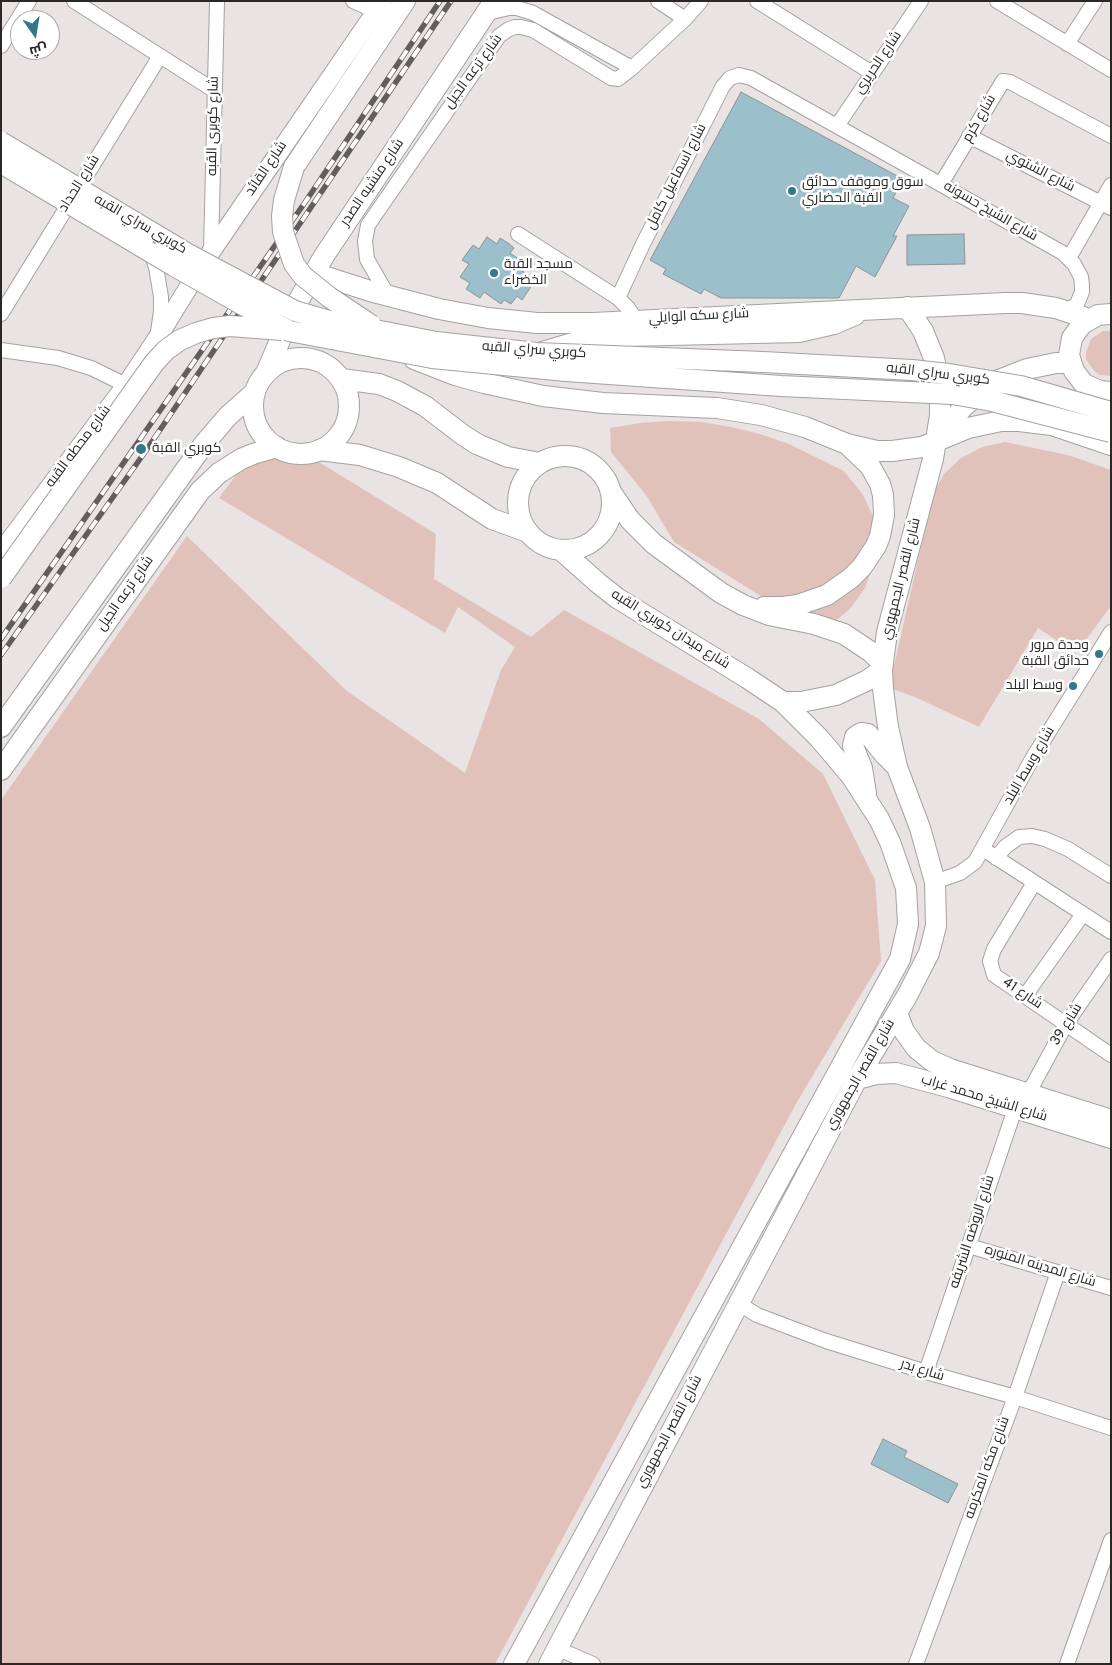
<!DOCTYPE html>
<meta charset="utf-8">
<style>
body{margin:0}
#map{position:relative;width:1112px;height:1665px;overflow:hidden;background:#e9e4e3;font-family:Overpass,Cairo,sans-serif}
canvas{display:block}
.frame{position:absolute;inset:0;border:2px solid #292827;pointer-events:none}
.north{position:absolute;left:10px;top:10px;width:50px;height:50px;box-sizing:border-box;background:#fff;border:1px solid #a9a9a9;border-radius:50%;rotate:167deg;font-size:14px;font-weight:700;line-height:20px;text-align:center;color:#292827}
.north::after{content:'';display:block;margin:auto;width:18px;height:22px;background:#36768a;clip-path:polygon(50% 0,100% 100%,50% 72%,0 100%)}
</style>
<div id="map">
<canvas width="1112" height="1665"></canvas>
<div class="frame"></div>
<div class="north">ش</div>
</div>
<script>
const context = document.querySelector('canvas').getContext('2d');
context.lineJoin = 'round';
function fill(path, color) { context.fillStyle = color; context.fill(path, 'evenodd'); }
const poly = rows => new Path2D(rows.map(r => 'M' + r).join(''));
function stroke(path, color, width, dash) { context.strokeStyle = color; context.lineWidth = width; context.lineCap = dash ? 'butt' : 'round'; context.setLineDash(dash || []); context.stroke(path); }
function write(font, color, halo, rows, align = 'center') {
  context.font = font + ' Overpass,Cairo,sans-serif'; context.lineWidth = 5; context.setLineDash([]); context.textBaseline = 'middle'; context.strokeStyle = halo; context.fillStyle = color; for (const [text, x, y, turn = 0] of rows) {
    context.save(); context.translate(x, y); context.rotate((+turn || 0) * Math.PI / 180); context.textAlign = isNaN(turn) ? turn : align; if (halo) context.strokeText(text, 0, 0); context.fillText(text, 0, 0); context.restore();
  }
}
const green = poly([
 [1103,331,1111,331,1111,376,1100,375,1094,371,1086,359,1086,352,1091,339],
 [670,421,701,422,731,427,760,434,789,444,844,471,863,495,873,516,878,539,874,564,865,588,850,609,834,622,801,621,674,542,646,495,611,452,610,428,640,423],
 [1005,442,1068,455,1111,470,1111,606,1076,653,1038,628,979,727,915,697,889,688,933,494,944,474,961,458,982,447],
 [301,451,436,534,434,579,531,637,564,610,759,719,823,774,875,880,881,961,797,1102,495,1664,1,1664,1,800,187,536,347,691,465,773,501,670,515,647,458,607,445,633,219,498,253,452]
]);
const building = poly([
 [741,92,903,179,893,198,909,206,893,236,897,236,875,277,856,266,839,298,721,298,704,289,701,294,663,274,666,269,650,260,741,92],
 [964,234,965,264,907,265,907,235,964,234],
 [487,237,497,244,500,238,508,243,514,248,510,253,526,264,521,270,530,276,526,282,532,285,522,300,517,296,511,304,504,300,501,304,484,292,480,298,466,289,470,283,460,277,469,264,462,260,473,245,479,249,487,237],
 [883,1439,907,1451,904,1457,958,1484,948,1503,871,1464,883,1439]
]);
const minor = poly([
 [74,1,215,91],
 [353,1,376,11],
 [658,1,685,19],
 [757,1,872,73],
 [997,1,1111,70],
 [485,15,492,12,509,8,517,8,533,13,632,68],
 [1067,44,1095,1],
 [1,46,29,1],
 [837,126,921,1],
 [969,136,1111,208],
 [941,184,1003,81,1010,82,1111,136],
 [518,234,618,298,628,308,636,320],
 [211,251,217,1],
 [151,253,156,267,161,297,161,311,158,332],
 [1069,258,1111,185],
 [388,296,367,259,365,241,368,225,499,36,509,29,515,27,521,27,533,30,611,78,618,79,632,68,685,19,701,1],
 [618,298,643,244,723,86,730,78,739,75,751,78,1063,253,1074,264,1081,277,1082,285,1082,292,1077,304,1067,311],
 [1,314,160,56],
 [1,350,58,358,91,368,126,385],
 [983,849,1111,932],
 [996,858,1005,847,1019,837,1032,836,1045,839,1068,849,1111,876],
 [935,882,960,873,975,862,1032,759,1111,632],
 [1034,883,994,949,990,961,994,975,1111,1055],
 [1025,996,1083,914],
 [1028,1094,1066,1024,1111,959],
 [969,1246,1111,1288],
 [738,1303,757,1315,826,1341,926,1372,1015,1397,1111,1428],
 [926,1372,1018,1100],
 [556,1648,593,1664],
 [916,1664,1015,1397,1058,1272],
 [1067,1664,1111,1540]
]);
const tertiary = poly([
 [1,552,126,385,156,340,204,262,383,1]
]);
const secondary = poly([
 [294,167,405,1],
 [314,273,370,291,439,309,488,318,537,323,593,323,1005,303,1022,303,1056,308,1089,319],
 [1111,314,1098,315,1082,324,1072,338,1069,355,1074,371,1084,384,1100,391,1111,392],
 [542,352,576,342,626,336,799,332,834,324,855,315],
 '253 406a48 48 0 1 1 96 0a48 48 0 1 1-96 0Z',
 [414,359,455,375,484,383,543,396,603,403,717,408,761,415,805,427,847,444,877,451,892,451,922,447,968,428,1001,421,1019,421,1052,425,1111,445],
 [266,373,292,312,324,256,494,1],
 [341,379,379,384,397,391,425,406,463,435,477,444,508,457,540,463],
 [939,438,963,407,986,388,999,380,1027,369,1056,363,1071,363],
 [319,450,360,455,399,467,437,483,492,519,528,532],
 '518 503a47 47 0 1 1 94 0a47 47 0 1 1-94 0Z',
 [611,492,630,520,654,544,721,593,743,605,769,615,814,624,844,634,871,652,883,664],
 [764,607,783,607,798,605,827,595,851,578,862,567,876,546,880,536,884,515,883,495,880,484,870,466,849,446],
 [783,702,801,702,836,695,868,680,882,670],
 [1,727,204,444,228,416,255,392],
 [1,770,200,491,219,473,241,459,253,454,277,447],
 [866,793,862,768,853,746,855,737,861,733,868,734,884,754,896,766],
 [897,1013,904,1031,916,1048,932,1061,950,1069,1111,1120],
 [857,1079,876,1074,896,1073,948,1087,1111,1138],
 [514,1664,900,959,908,924,906,888,890,842,879,819,852,777,819,738,783,702,747,678,617,598,598,583,562,551],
 [549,1664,857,1079,907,996,929,953,936,926,935,882,920,828,897,767,888,727,883,689,882,670,887,632,933,459,940,415,940,386,934,358,923,331,907,307]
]);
const rail = poly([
 [1,639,308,198,440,1],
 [1,655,145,452,451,1]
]);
const secondaryBridge = poly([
 [1,142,188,254,295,311,330,321,436,342,537,353,763,362,912,370,949,374,1021,386,1111,412],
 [1,163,174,266,289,331,432,358,566,371,781,386,952,394,992,401,1111,432],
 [294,167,284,200,282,216,283,232,294,264,303,276,329,297,371,325],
 [1,578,154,363,166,350,180,340,196,333,213,328,230,326,282,330]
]);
const markers = [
 [792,191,5,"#36768a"],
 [494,273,5,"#36768a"],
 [141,449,6,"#36768a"],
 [1099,654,5,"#36768a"],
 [1073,686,5,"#36768a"]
];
const streetNames = [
 ["شارع الحريري",879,63,-56],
 ["شارع ترعه الجبل",474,72,-54],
 ["شارع كرم",980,119,-60],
 ["شارع كوبرى القبه",214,126,-89],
 ["شارع القائد",267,169,-56],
 ["شارع الشتوي",1040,172,27],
 ["شارع اسماعيل كامل",677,177,-63],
 ["شارع منشيه الصدر",373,183,-56],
 ["شارع الحداد",80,184,-58],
 ["شارع الشيخ حسونه",990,212,30],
 ["كوبري سراي القبه",140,225,30],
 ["شارع سكه الوايلي",699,317,-3],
 ["كوبري سراي القبه",534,351,4],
 ["كوبري سراي القبه",938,375,7],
 ["شارع محطه القبه",79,447,-53],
 ["شارع القصر الجمهوري",902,579,-76],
 ["شارع ترعه الجبل",126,594,-55],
 ["شارع ميدان كوبري القبه",670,630,32],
 ["شارع وسط البلد",1030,766,-60],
 ["شارع 41",1022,994,34],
 ["شارع 39",1067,1025,-58],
 ["شارع القصر الجمهوري",861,1075,-60],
 ["شارع الشيخ محمد غراب",984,1099,17],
 ["شارع الروضه الشريفه",973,1232,-72],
 ["شارع المدينه المنوره",1040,1267,17],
 ["شارع بدر",922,1371,17],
 ["شارع القصر الجمهوري",670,1432,-62],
 ["شارع مكه المكرمه",988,1468,-70]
];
const poiNames = [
 ["سوق وموقف حدائق",802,183],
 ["القبة الحضاري",802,199],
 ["مسجد القبة",504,265],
 ["الخضراء",504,281],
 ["كوبري القبة",152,449],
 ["وحدة مرور",1089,646,"right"],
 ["حدائق القبة",1089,662,"right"],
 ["وسط البلد",1063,686,"right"]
];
fill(green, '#e1c2bb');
fill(building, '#9bbfcb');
stroke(building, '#8e9293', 1);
stroke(minor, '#a5a1a0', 16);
stroke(tertiary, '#a5a1a0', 20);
stroke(secondary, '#a5a1a0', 22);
stroke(minor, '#fff', 14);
stroke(tertiary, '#fff', 18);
stroke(secondary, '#fff', 20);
stroke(rail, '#615e5d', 5.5);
stroke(rail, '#fff', 4, [11]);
stroke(secondaryBridge, '#a5a1a0', 22, []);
stroke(secondaryBridge, '#fff', 20);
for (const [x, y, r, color] of markers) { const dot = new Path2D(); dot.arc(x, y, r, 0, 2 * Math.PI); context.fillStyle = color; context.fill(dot); stroke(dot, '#fff', 2); }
write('14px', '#292827', '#fff', streetNames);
write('14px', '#292827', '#fff', poiNames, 'left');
</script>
